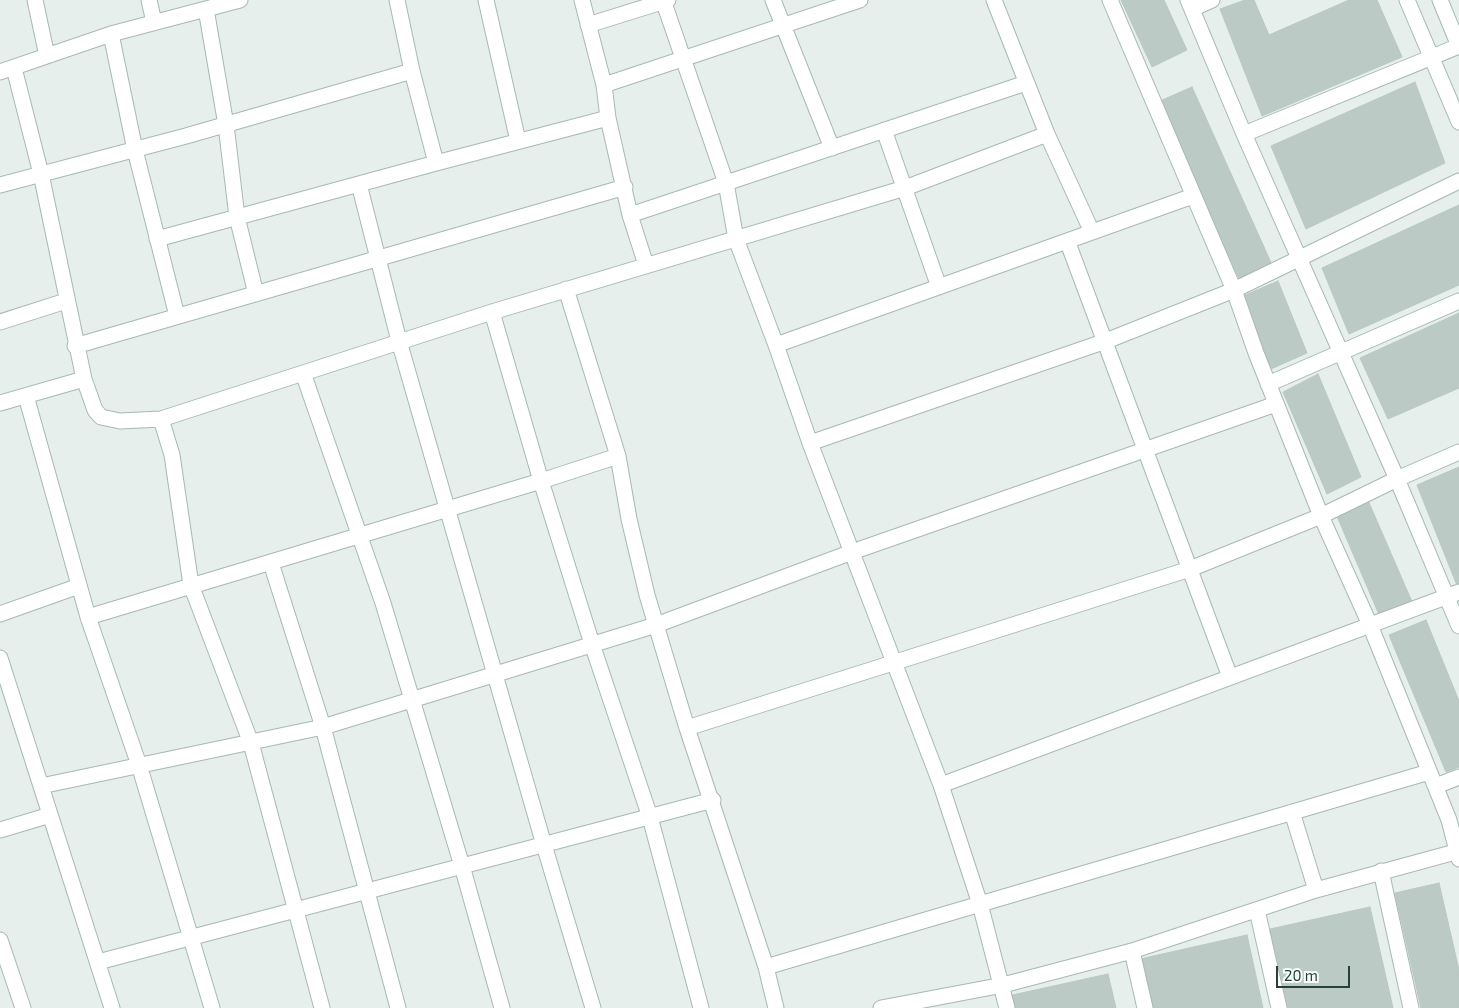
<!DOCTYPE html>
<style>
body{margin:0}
#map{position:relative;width:1459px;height:1008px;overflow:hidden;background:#e6efeb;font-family:"Exo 2",sans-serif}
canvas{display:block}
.scale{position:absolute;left:1276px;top:966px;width:74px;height:22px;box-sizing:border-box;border:2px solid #24423a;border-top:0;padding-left:6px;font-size:15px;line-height:18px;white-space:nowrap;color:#24423a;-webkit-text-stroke:4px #f7fbf9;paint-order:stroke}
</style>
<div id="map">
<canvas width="1459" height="1008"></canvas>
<div class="scale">20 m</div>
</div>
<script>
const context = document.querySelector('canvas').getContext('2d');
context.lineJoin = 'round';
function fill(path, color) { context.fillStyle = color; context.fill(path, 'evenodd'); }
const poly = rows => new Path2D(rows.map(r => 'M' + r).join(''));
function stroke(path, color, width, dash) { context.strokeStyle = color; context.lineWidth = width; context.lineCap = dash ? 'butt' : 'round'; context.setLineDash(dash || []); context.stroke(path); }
const building = poly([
 [1121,0,1164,0,1187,50,1152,67,1121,0],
 [1245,0,1254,0,1269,35,1349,0,1377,0,1402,57,1262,116,1220,9,1245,0],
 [1415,82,1445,163,1306,229,1271,146,1415,82],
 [1192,87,1273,267,1240,281,1160,101,1192,87],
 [1459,205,1459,285,1349,334,1322,268,1459,205],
 [1278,281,1307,353,1271,369,1243,296,1278,281],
 [1459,313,1459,388,1388,419,1360,358,1459,313],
 [1318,374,1361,477,1327,494,1283,392,1318,374],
 [1459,467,1459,588,1458,588,1417,485,1459,467],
 [1367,498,1413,604,1380,617,1336,514,1367,498],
 [1426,620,1459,701,1459,767,1446,772,1389,635,1426,620],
 [1439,883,1459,970,1459,1008,1421,1008,1395,893,1439,883],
 [1370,907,1393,1008,1288,1008,1270,929,1370,907],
 [1247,935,1263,1008,1151,1008,1140,959,1247,935],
 [1108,974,1116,1008,1011,1008,1008,996,1108,974]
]);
const minor = poly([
 [35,0,47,56],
 [149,0,154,22],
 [397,0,412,71,436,163],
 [486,0,518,141],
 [582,0,604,85,608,118,630,215,646,265],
 [663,0,726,183,736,239,776,345,810,443,941,785,980,904,1007,1008],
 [773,0,832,148],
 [994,0,1047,134,1092,232],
 [1110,0,1234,290,1256,353,1321,516,1370,625,1449,820,1459,859],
 [1188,0,1244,134,1397,479,1459,626],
 [1407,0,1459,122],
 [1440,0,1459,46],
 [206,9,226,125,237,217,256,294],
 [1192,9,1212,0],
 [588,25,668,0],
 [111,34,135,150,177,316],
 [14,68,41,174,84,379,95,410,101,417,120,421,161,419,492,312,905,188,1047,134],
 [0,72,111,34,240,0],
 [604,85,860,0],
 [884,130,939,287],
 [1244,134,1459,46],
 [359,184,399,341,544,845,593,1008],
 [0,185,186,136,412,71],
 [630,215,1026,83],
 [157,239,436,163,608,118],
 [1068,243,1230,677],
 [566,289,618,456,629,519,647,595,687,728,766,967,776,1008],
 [492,312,541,481,592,644,650,817,701,1008],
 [0,322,66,301],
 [776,345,1193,196],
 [75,346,625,187],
 [303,373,383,603,462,866,502,1008],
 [1268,384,1459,301],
 [26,396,88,617,139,765,212,1008],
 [0,403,84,379],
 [161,419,172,455,191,585,251,743,322,1008],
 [810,443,1106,341,1234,290,1459,181],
 [271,563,323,727,398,1008],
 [0,614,79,586],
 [88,617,541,481,618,456],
 [0,658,112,1008],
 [687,728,1190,569,1321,516,1397,479,1459,452],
 [941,785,1459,592],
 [41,786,323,727,656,625,852,552,1276,404],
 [1436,786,1459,777],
 [1292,812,1316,890],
 [0,830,50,815],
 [1381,871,1411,1008],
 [1257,910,1279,1008],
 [0,940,23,1008],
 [1132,951,1145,1008],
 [98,962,713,800],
 [766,967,1429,772],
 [881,1008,1003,985,1132,951,1316,890,1459,851]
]);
fill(building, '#bbcac4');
stroke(building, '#b8c9c2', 1);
stroke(minor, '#a8b8b2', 17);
stroke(minor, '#fff', 15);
</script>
